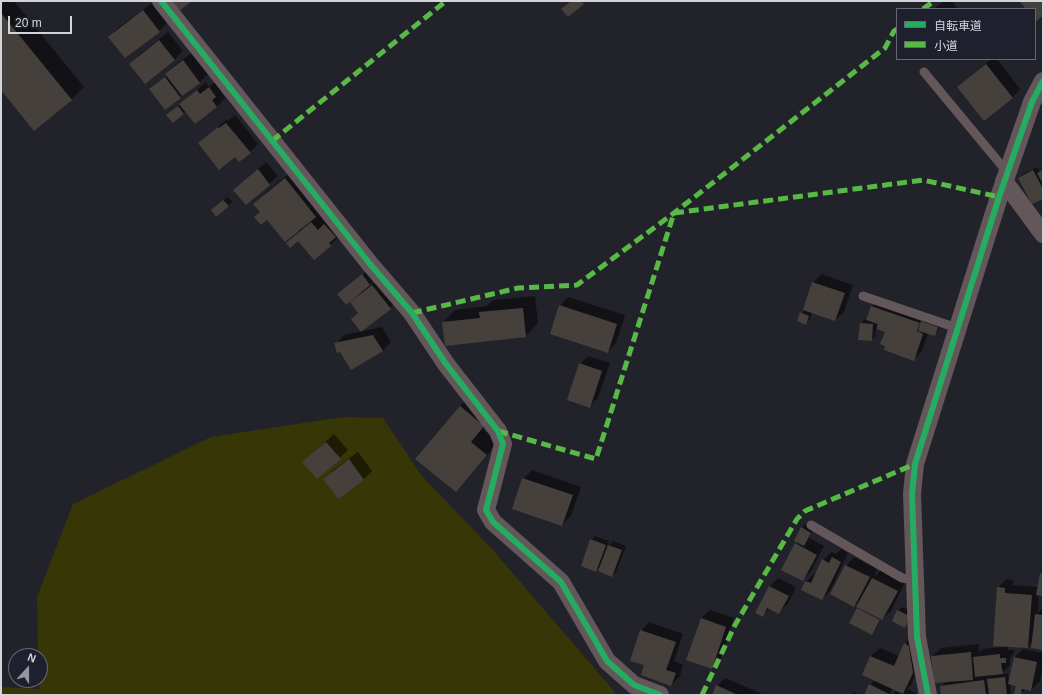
<!DOCTYPE html>
<meta charset="utf-8">
<style>
body{margin:0}
#map{position:relative;width:1044px;height:696px;overflow:hidden;background:#22232a;font-family:Helvetica,"Noto Sans JP",sans-serif}
canvas{display:block}
.frame{position:absolute;inset:0;border:2px solid #d3d5dd;pointer-events:none}
.legend{position:absolute;left:896px;top:8px;width:140px;height:52px;box-sizing:border-box;background:#1e212d;border:1px solid #666973;margin:0;padding:5px 7px;list-style:none;font-size:12px;color:#d3d5dd}
.legend li{display:flex;align-items:center;gap:8px;height:20px}
.legend b{width:20px;border:1px solid #666973}
.north{position:absolute;left:8px;top:648px;width:40px;height:40px;box-sizing:border-box;background:#1e212d;border:1px solid #666973;border-radius:50%;rotate:21deg;font-size:11px;font-weight:700;line-height:16px;text-align:center;color:#d3d5dd}
.north::after{content:'';display:block;margin:auto;width:14px;height:18px;background:#95979e;clip-path:polygon(50% 0,100% 100%,50% 72%,0 100%)}
.scale{position:absolute;left:8px;top:16px;width:64px;height:18px;box-sizing:border-box;border:2px solid #d3d5dd;border-top:0;padding-left:5px;font-size:12px;line-height:14px;white-space:nowrap;color:#d3d5dd;-webkit-text-stroke:3px #1e212d;paint-order:stroke}
</style>
<div id="map">
<canvas width="1044" height="696"></canvas>
<div class="frame"></div>
<ul class="legend">
<li><b style="height:5px;background:#26ab63"></b>自転車道</li>
<li><b style="height:5px;background:#58b947"></b>小道</li>
</ul>
<div class="north">N</div>
<div class="scale">20 m</div>
</div>
<script>
const context = document.querySelector('canvas').getContext('2d');
context.lineJoin = 'round';
function fill(path, color) { context.fillStyle = color; context.fill(path, 'evenodd'); }
const poly = rows => new Path2D(rows.map(r => 'M' + r).join(''));
function stroke(path, color, width, dash) { context.strokeStyle = color; context.lineWidth = width; context.lineCap = dash ? 'butt' : 'round'; context.setLineDash(dash || []); context.stroke(path); }
const green = poly([
 [343,417,383,418,422,476,492,549,615,692,615,695,1,695,1,687,39,689,40,656,38,656,37,597,73,504,211,437]
]);
const shadow = poly([
 [4,1,14,1,84,87,72,99,1,88,1,4],
 [944,1,952,1,958,9,934,9],
 [152,3,167,23,159,31,110,37,118,28],
 [168,32,183,51,174,60,130,64,139,55],
 [192,53,208,74,200,82,165,109,151,90,168,75,167,74,175,65],
 [991,59,997,59,1020,89,1012,98,959,87],
 [218,80,224,88,220,91,225,98,217,107,186,111,184,113,172,111,206,82,209,87],
 [235,115,258,144,250,152,235,156,199,143,227,119,228,121],
 [266,162,278,176,246,204,234,190],
 [298,167,339,237,314,259,298,240,287,243,299,232,298,231,261,212,254,204,267,191],
 [1037,167,1040,172,1043,169,1043,198,1019,178,1023,174],
 [228,197,232,202,228,206,216,206],
 [367,271,374,281,370,285,370,286,381,278,398,300,390,308,359,313,351,303,359,295,342,290],
 [821,274,853,285,844,312,835,320,812,312,810,319,806,323,801,313,804,310,813,283],
 [535,296,538,323,526,336,443,322,455,310,487,306,493,300],
 [568,297,625,315,616,343,608,352,560,306],
 [880,299,941,323,938,331,934,335,928,333,922,351,914,359,879,323,877,322,875,336,871,340,859,339,861,323,865,319,867,319,871,307],
 [382,327,391,342,383,350,341,351,336,344,344,335],
 [588,356,610,363,598,398,590,406,580,364],
 [473,394,496,413,483,429,498,442,468,478,456,491,417,459,460,406],
 [334,434,348,450,340,458,312,454],
 [358,452,372,471,364,479,338,498,324,479,333,470],
 [532,470,581,487,571,516,562,525,523,479],
 [805,524,814,528,809,538,824,546,811,571,803,580,795,544,798,542,801,528],
 [595,536,609,541,606,548,613,541,626,546,616,572,612,576,601,565,596,571,591,540],
 [841,549,848,553,830,591,821,599,806,582,815,573,816,574,823,560,832,552,836,554],
 [854,557,877,569,874,577,881,570,905,582,891,611,881,619,876,630,872,634,858,609,861,599,855,606,846,566],
 [1043,571,1043,595,1039,595,1038,613,1043,608,1043,649,1032,643,1028,647,1008,646,1008,650,1014,650,1014,653,1010,658,1010,665,1001,674,1008,673,1009,682,1015,657,1023,649,1043,653,1043,664,1040,681,1031,690,1026,689,1020,694,1017,685,1010,684,1011,695,942,695,941,687,946,681,932,656,941,648,979,644,979,652,982,649,1003,647,998,588,1006,579,1013,580,1013,585,1038,587,1041,574],
 [778,578,796,587,788,604,779,612,770,608,762,616,756,613,770,586],
 [902,607,914,612,909,622,905,626,898,611],
 [710,610,734,618,720,660,711,668,701,618],
 [649,622,683,634,674,661,683,665,680,676,671,685,645,665,641,631],
 [913,635,921,663,911,685,907,689,920,695,892,695,897,690,893,688,889,695,865,695,870,685,875,680,863,675,871,656,880,648,899,656,905,644],
 [725,678,765,695,713,695,717,686],
 [854,692,860,695,851,695]
]);
const building = poly([
 [169,1,192,1,178,12],
 [571,1,581,1,584,4,568,17,561,9],
 [1019,1,1043,1,1043,15,1037,21,1035,19,1035,9,1026,9],
 [143,10,160,32,125,58,108,37],
 [1,13,72,100,34,131,1,90],
 [159,40,175,60,145,84,129,64],
 [183,60,200,83,182,96,165,74],
 [986,64,1013,98,984,121,957,87],
 [165,77,181,98,165,110,149,89],
 [209,87,216,97,212,100,217,107,195,124,179,104,197,90,200,94],
 [178,106,184,114,173,123,166,115],
 [226,123,251,153,239,162,235,157,219,170,198,143,218,127,219,128],
 [258,169,270,185,246,205,233,190],
 [1033,170,1043,189,1043,199,1032,204,1018,178],
 [1043,170,1043,184,1037,173],
 [285,178,316,217,285,242,267,220,261,225,254,217,260,212,253,204],
 [223,200,229,206,216,217,211,210],
 [311,222,318,230,324,224,336,237,329,243,331,246,314,260,298,241,290,248,286,243],
 [362,274,370,285,346,305,337,294],
 [812,282,845,293,835,321,803,310],
 [372,285,391,309,361,332,351,319,358,313,350,302],
 [559,305,617,324,608,353,550,334],
 [871,306,920,323,917,331,923,334,914,361,884,350,885,346,880,344,885,332,877,329,878,324,866,320],
 [523,308,526,337,445,346,442,322,480,318,479,312],
 [800,312,809,316,806,325,797,321],
 [921,321,938,327,935,336,918,331],
 [860,323,873,324,872,341,858,340],
 [373,335,383,351,351,370,340,352,337,353,334,343],
 [579,363,602,371,590,408,567,400],
 [460,406,484,426,471,442,487,455,456,492,415,459],
 [326,442,341,459,317,479,302,462],
 [349,459,364,480,338,499,323,479],
 [522,478,573,495,562,526,512,509],
 [801,527,811,533,804,546,794,541],
 [590,539,606,545,596,572,581,566],
 [795,543,817,555,803,581,781,570],
 [608,545,622,550,612,577,598,571],
 [832,557,841,562,822,600,801,590,805,581,811,583,822,559,829,563],
 [845,565,870,577,854,607,830,594],
 [1040,573,1043,574,1043,596,1036,595],
 [872,578,898,591,882,620,856,607],
 [769,586,789,596,779,614,767,608,763,617,755,613],
 [997,587,1005,588,1005,593,1032,595,1028,648,993,646],
 [857,608,880,620,872,635,849,623],
 [897,610,910,616,905,628,892,621],
 [1035,614,1043,615,1043,650,1031,648],
 [701,618,726,627,712,669,686,660],
 [640,630,676,642,666,670,676,673,671,686,641,675,644,665,630,661],
 [904,643,909,646,913,673,903,694,862,675,870,656,894,666],
 [971,652,973,680,934,683,931,656],
 [1000,654,1000,658,1006,658,1006,663,1001,663,1003,674,975,677,973,657],
 [1014,657,1037,662,1031,691,1022,689,1021,695,1014,694,1016,686,1008,684],
 [1005,677,1007,695,989,695,987,679],
 [984,680,986,695,941,695,940,686],
 [869,684,889,694,888,695,864,695],
 [716,685,738,695,712,695]
]);
const service = poly([
 [924,72,1007,172],
 [863,296,957,328],
 [811,525,902,578,915,580]
]);
const minor = poly([
 [161,1,370,264,412,313,446,364,498,431,503,444,486,510,493,522,561,582,607,661,634,685,660,695],
 [1004,181,1043,234],
 [928,695,917,637,912,494,915,464,999,197,1032,102,1043,81]
]);
const quiet = poly([
 [923,9,934,1],
 [272,141,446,1],
 [412,313,518,288,577,285,674,213,885,48,894,31,897,29],
 [498,431,596,459,674,213,923,180,999,197],
 [702,695,735,625,797,519,805,511,915,464]
]);
const cycleway = poly([
 [161,1,370,264,412,313,446,364,498,431,503,444,486,510,493,522,561,582,607,661,634,685,660,695],
 [928,695,917,637,912,494,915,464,999,197,1032,102,1043,81]
]);
fill(green, '#363606');
fill(shadow, '#0007');
fill(building, '#46403c');
stroke(service, '#635759', 9);
stroke(minor, '#635759', 18);
stroke(quiet, '#58b947', 5, [10, 5]);
stroke(cycleway, '#26ab63', 6);
</script>
